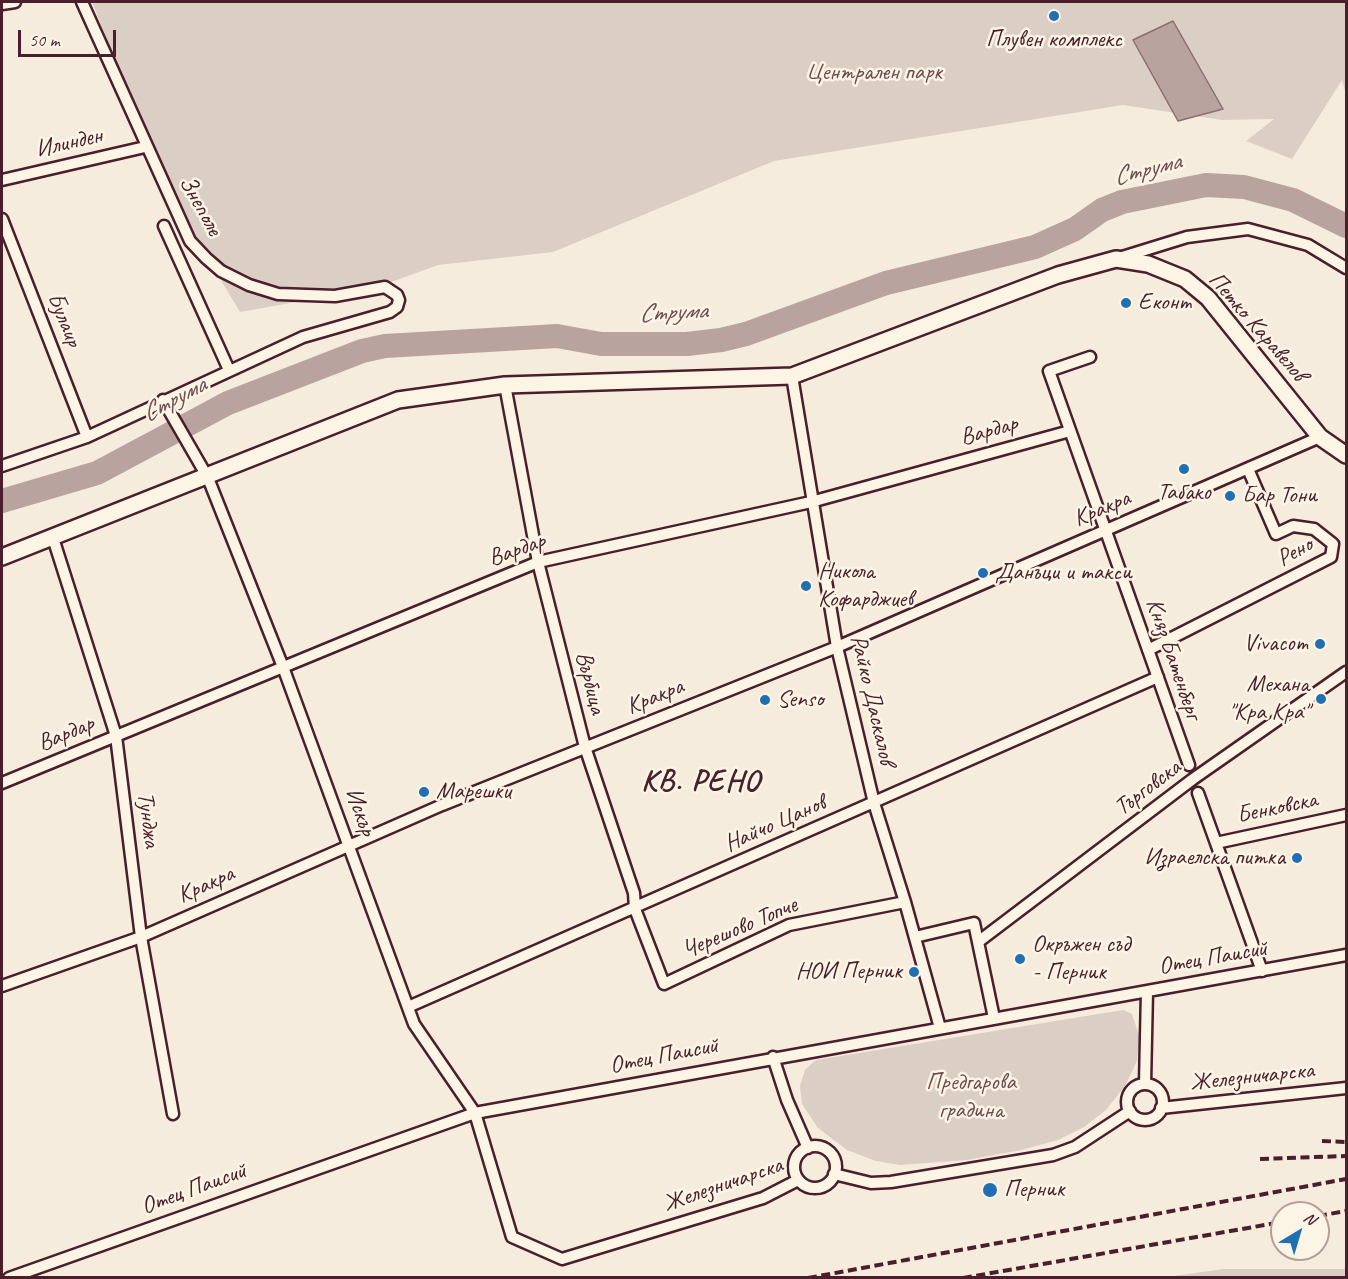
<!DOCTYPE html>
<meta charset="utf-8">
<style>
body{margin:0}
#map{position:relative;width:1348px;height:1279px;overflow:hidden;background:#f5ecde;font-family:Caveat,sans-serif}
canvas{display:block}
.frame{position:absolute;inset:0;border:3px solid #4a1f2b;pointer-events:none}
.north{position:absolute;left:1270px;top:1201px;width:60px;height:60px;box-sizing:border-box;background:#fcf5e5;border:2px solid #b59f9b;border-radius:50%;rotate:38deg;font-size:16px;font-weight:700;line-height:24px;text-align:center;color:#4a1f2b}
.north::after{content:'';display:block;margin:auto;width:21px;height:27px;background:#1f6fb2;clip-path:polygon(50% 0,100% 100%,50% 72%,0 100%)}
.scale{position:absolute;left:18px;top:30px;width:98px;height:27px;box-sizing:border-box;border:3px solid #4a1f2b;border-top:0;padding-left:8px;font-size:18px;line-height:21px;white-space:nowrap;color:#4a1f2b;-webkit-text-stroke:4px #fcf5e5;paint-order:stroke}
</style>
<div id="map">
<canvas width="1348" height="1279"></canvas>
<div class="frame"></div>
<div class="north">N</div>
<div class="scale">50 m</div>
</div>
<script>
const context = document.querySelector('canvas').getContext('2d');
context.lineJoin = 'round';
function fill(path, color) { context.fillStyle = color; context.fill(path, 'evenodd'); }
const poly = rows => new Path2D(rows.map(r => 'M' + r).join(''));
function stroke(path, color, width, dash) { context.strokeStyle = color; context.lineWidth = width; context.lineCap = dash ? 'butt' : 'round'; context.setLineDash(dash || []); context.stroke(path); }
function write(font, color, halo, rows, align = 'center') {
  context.font = font + ' Caveat,sans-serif'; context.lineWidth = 5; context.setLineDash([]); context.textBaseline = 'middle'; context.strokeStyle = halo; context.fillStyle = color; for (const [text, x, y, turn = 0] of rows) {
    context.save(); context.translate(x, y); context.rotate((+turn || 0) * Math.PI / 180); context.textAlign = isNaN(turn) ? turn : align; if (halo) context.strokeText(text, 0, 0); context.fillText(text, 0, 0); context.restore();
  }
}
const green = poly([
 [92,2,1346,2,1346,94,1342,80,1292,159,1246,141,1274,119,1222,120,1123,105,774,161,553,252,438,265,375,288,240,312,194,236,143,129],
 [1123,1010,1132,1014,1140,1038,1137,1061,1125,1086,1106,1110,1084,1127,1058,1140,1021,1150,967,1160,900,1165,876,1161,847,1150,818,1128,802,1104,800,1086,805,1070,816,1060],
 [1224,1269,1346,1269,1346,1277,1166,1277]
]);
const water = poly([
 [1173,21,1223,109,1178,121,1133,40,1173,21]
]);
const river = poly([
 [2,501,97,473,228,403,362,351,385,346,557,336,601,344,687,344,721,340,746,334,886,283,1035,247,1075,229,1102,210,1122,202,1206,185,1244,187,1293,200,1346,226]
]);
const street = poly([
 [2,4,15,2],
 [2,180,145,147],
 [2,219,87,437],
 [164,226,229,370],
 [1119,258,1187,237,1248,229,1308,245,1346,268],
 [1090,357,1049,371,1189,765],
 [792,376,837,647,874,803,905,902,940,1028],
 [505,385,538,562,585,747,634,893,635,909,664,984,789,925,905,902],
 [163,400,208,478,283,667,414,1024,475,1113,512,1237,562,1259,763,1198,798,1180],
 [2,466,87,437,303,337,390,312,397,307,399,300,397,295,385,287,335,296,278,294,249,285,221,271,206,258,190,241,82,2],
 [53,538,116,736,141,937,173,1114],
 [1148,650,1331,557,1333,544,1314,529,1293,526,1276,534,1248,469],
 [2,783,538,562,811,502,1070,431],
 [1198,793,1262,971],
 [1216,843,1346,815],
 [915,937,974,923,994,1018],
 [978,942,1193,779,1346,672],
 [2,986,141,937,442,805,837,647,1320,437],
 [408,1007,1158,677],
 [773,1057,787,1100,808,1148],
 [1145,1084,1147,991],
 '1127 1102a18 18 0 1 1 36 0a18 18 0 1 1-36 0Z',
 [1161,1108,1346,1088],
 '794 1167a21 21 0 1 1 42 0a21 21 0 1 1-42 0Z',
 [834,1174,871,1183,891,1182,1053,1155,1075,1147,1130,1111],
 [9,1278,475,1113,1346,955]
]);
const secondary = poly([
 [2,557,398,400,505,385,792,376,1058,275,1116,259,1148,264,1185,279,1208,298,1320,437,1346,455]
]);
const rail = poly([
 [1322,1141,1346,1142],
 [1260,1159,1346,1156],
 [1318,1216,1346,1211],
 [808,1278,1346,1179],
 [963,1278,1282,1222]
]);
const markers = [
 [1054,16,6,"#1f6fb2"],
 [1126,303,6,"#1f6fb2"],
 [1184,469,6,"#1f6fb2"],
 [1230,496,6,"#1f6fb2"],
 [983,573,6,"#1f6fb2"],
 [806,586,6,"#1f6fb2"],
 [1320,644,6,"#1f6fb2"],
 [1321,699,6,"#1f6fb2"],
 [765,700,6,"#1f6fb2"],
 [424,792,6,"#1f6fb2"],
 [1297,858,6,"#1f6fb2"],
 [1020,959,6,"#1f6fb2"],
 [914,972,6,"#1f6fb2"],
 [990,1190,8,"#1f6fb2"]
];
const poiNames = [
 ["Плувен комплекс",1054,40,"center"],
 ["Еконт",1138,303],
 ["Табако",1184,493,"center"],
 ["Бар Тони",1242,496],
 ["Никола",818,572],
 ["Кофарджиев",818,600],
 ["Данъци и такси",995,573],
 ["Vivacom",1308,644,"right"],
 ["Механа",1309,685,"right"],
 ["\"Кра Кра\"",1309,713,"right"],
 ["Senso",777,700],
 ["Марешки",436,792],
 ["Израелска питка",1285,858,"right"],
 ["Окръжен съд",1032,945],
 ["- Перник",1032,973],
 ["НОИ Перник",902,972,"right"],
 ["Перник",1004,1190]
];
const parkNames = [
 ["Централен парк",874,73],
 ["Предгарова",971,1083],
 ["градина",971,1111]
];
const streetNames = [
 ["Илинден",69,143,-13],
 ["Знеполе",200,206,61],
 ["Булаир",64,320,68],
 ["Петко Каравелов",1257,327,49],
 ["Вардар",989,431,-15],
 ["Кракра",1102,509,-23],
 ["Вардар",517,550,-19],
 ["Рено",1295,552,-29],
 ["Княз Батенберг",1173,659,71],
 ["Върбица",590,683,76],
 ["Кракра",655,697,-22],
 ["Райко Даскалов",872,700,77],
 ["Вардар",66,734,-22],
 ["Търговска",1148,788,-37],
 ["Бенковска",1277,808,-12],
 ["Искър",360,812,70],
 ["Тунджа",148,820,83],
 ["Найчо Цанов",775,824,-24],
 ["Кракра",206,885,-24],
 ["Черешово Топче",740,928,-23],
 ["Отец Паисий",1213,958,-10],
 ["Отец Паисий",664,1056,-11],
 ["Железничарска",1252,1077,-6],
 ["Железничарска",723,1185,-19],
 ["Отец Паисий",194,1189,-20]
];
const waterNames = [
 ["Струма",1147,170,-14],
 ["Струма",673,313,-3],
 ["Струма",174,400,-28]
];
const districtNames = [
 ["КВ. РЕНО",701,782]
];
fill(green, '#dbcec4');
fill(water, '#b8a39e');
stroke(water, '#8c6e70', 1.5);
stroke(river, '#b8a39e', 24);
stroke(street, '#4a1f2b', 15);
stroke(secondary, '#4a1f2b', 20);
stroke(street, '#fcf5e5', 10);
stroke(secondary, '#fcf5e5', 15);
stroke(rail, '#4a1f2b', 4, [9, 4.5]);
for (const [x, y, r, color] of markers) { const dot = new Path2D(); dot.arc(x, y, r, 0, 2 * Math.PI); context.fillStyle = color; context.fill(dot); stroke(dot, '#fcf5e5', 2); }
write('24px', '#4a1f2b', '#fcf5e5', poiNames, 'left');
write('24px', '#6e4b51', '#fcf5e5', parkNames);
write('24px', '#4a1f2b', '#fcf5e5', streetNames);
write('italic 26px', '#704d53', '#fcf5e5', waterNames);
context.letterSpacing = '1.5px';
write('bold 30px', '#4a1f2b', '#fcf5e5', districtNames);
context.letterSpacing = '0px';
</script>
